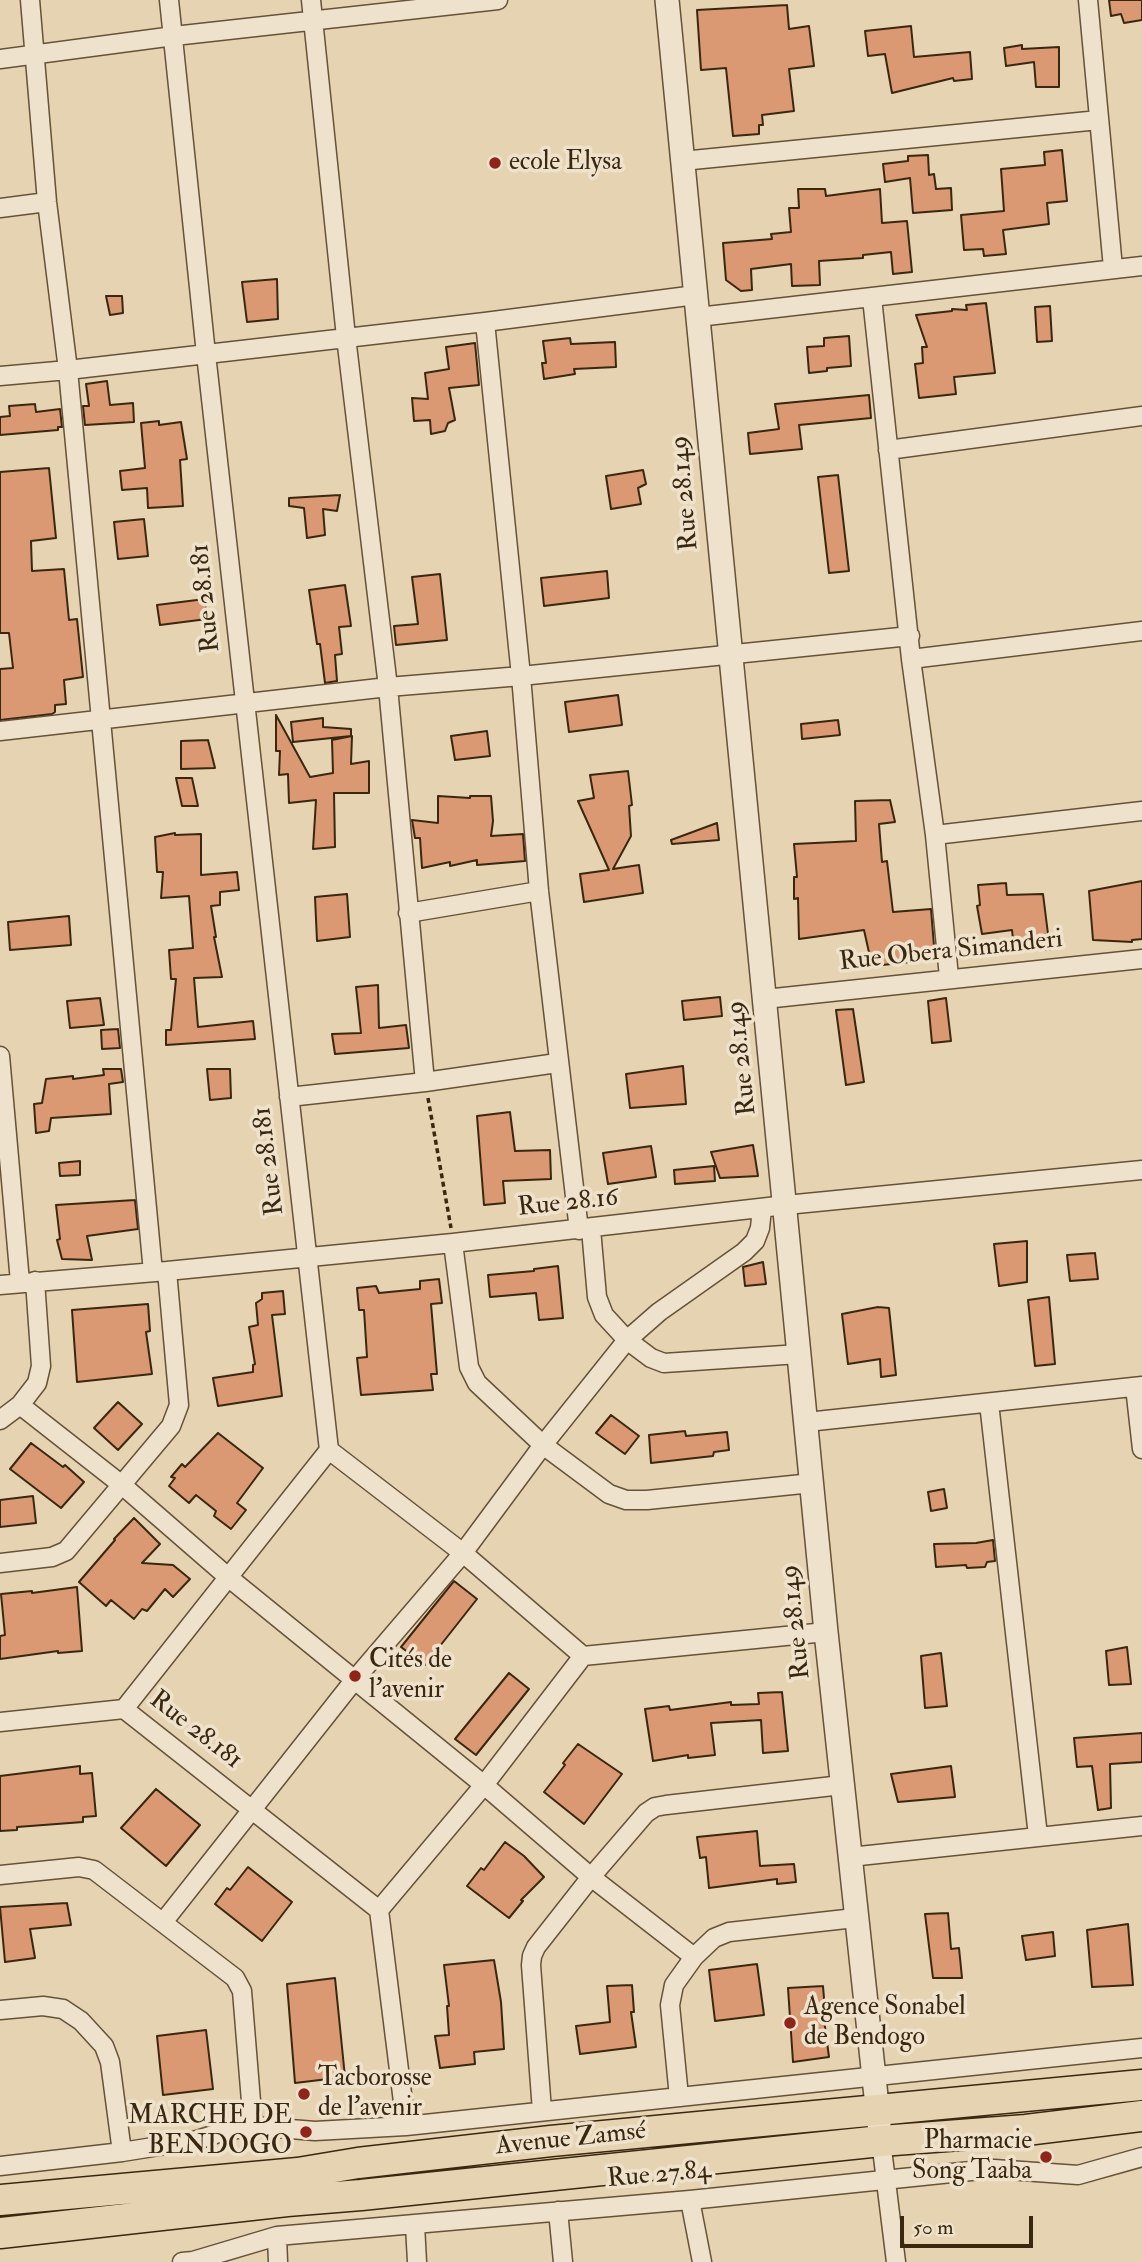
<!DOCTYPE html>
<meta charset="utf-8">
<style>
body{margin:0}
#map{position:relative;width:1142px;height:2262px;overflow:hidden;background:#e6d3b1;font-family:"IM FELL Double Pica",serif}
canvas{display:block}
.scale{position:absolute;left:900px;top:2216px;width:133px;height:32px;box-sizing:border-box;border:4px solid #3a2710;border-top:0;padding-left:9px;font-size:21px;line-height:24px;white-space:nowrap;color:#3a2710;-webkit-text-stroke:5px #efe2cc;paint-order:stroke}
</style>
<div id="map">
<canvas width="1142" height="2262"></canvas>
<div class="scale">50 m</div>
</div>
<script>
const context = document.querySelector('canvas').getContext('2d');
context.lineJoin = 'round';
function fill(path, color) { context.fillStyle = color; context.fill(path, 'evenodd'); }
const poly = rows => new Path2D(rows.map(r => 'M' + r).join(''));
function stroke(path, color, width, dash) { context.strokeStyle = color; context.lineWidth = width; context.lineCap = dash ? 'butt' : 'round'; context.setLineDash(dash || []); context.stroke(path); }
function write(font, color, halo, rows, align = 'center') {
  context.font = font + ' "IM FELL Double Pica",serif'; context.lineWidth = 7; context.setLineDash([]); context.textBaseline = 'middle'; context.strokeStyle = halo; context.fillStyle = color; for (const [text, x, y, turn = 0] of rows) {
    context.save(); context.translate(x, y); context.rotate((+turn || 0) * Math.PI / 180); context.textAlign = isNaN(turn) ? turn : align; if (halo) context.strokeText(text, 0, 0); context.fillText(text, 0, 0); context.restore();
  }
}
const building = poly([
 [1109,0,1142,0,1142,20,1124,23,1121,14,1111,16,1109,0],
 [787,5,789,29,809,26,814,66,789,69,794,111,762,115,763,125,759,125,759,134,733,136,726,68,701,70,697,10,787,5],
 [911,26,914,57,970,52,972,79,954,81,953,78,892,93,885,54,868,56,865,31,911,26],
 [1022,45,1022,49,1059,47,1059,87,1036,87,1034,62,1006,66,1004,48,1022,45],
 [1062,150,1067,201,1047,203,1049,224,1003,230,1006,254,984,256,983,249,964,250,961,215,1004,211,1001,169,1045,165,1044,152,1062,150],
 [928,155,929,175,934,174,936,189,951,188,952,210,913,213,910,178,885,182,883,164,908,161,908,156,928,155],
 [798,189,825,189,826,196,880,189,882,223,907,221,912,272,893,274,891,252,863,255,863,258,819,261,820,285,792,286,791,264,751,269,752,290,741,291,726,280,723,243,772,239,771,234,791,232,789,208,799,208,798,189],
 [277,279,278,319,247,322,242,282,277,279],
 [106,296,122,296,123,313,110,315,106,296],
 [986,303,995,373,954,377,956,394,919,398,915,364,923,363,922,347,927,347,916,315,952,311,952,309,967,310,966,305,986,303],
 [1050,306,1052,341,1037,342,1035,307,1050,306],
 [849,336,851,366,827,368,827,371,809,373,807,347,824,346,824,338,849,336],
 [570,338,571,344,615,342,616,367,574,369,575,374,544,379,542,363,546,363,543,341,570,338],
 [475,343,479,385,449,388,455,420,448,423,445,431,431,434,430,420,414,421,412,398,428,399,425,373,449,369,446,347,475,343],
 [107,381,110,405,133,403,134,422,85,425,83,406,89,406,86,384,107,381],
 [869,395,871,418,799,425,802,449,750,454,748,433,779,429,775,404,869,395],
 [35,404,36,412,60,409,62,427,58,427,58,430,0,435,0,417,10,416,9,406,35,404],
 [159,421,159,425,181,422,187,459,180,460,183,506,148,508,147,488,122,490,120,471,145,468,141,423,159,421],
 [49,468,56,538,31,541,32,571,64,569,69,620,77,619,83,677,64,680,66,704,55,705,55,712,52,714,0,720,0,669,13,668,9,633,0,633,0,472,49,468],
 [643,470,646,484,638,488,641,504,611,509,606,476,643,470],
 [838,475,849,571,829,573,818,477,838,475],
 [340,495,337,511,323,509,325,535,307,538,304,508,289,506,289,498,340,495],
 [144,519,148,556,118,559,114,522,144,519],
 [607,571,609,598,544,606,541,578,607,571],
 [440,574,447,640,396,645,394,626,418,624,412,577,440,574],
 [345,585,351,626,339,627,342,654,335,655,337,681,325,683,320,644,317,644,309,590,345,585],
 [205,599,207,619,160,625,157,605,205,599],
 [618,695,622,725,569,732,565,702,618,695],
 [276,715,310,777,333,773,332,740,352,736,351,764,369,761,369,793,334,793,335,847,313,849,316,800,289,803,288,774,279,775,280,751,276,751,276,715],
 [323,718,323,727,351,729,351,736,293,742,291,722,323,718],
 [838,720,840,735,802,739,801,724,838,720],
 [487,731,490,756,455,760,451,736,487,731],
 [208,740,215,768,181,769,181,741,208,740],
 [628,771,632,805,629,806,631,836,613,869,639,865,643,893,584,902,580,874,609,870,578,801,594,798,590,775,628,771],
 [176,778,192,778,198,806,182,806,176,778],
 [438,796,470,798,470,796,491,796,493,821,491,836,523,834,525,861,477,865,477,860,450,866,450,862,422,868,420,838,415,838,412,820,438,823,438,796],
 [890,800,895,822,879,824,882,862,887,861,893,912,931,909,934,946,921,961,872,966,864,930,799,939,798,898,794,899,794,877,797,877,794,844,856,841,855,801,890,800],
 [717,823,719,840,672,844,671,840,717,823],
 [175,833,175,835,201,834,201,875,237,872,239,890,220,892,220,905,211,906,216,937,214,937,222,977,194,978,198,1027,253,1021,255,1039,166,1045,166,1030,171,1030,176,979,171,979,169,950,193,948,189,896,161,898,163,872,157,872,155,837,175,833],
 [1142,881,1142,939,1132,940,1132,942,1093,940,1089,891,1142,881],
 [1006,883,1007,895,1043,894,1050,950,1014,949,1012,930,982,934,977,906,980,905,978,885,1006,883],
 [347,894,350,937,317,941,315,897,347,894],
 [69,916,71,945,10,950,8,922,69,916],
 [378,985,379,1028,406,1025,409,1048,335,1054,332,1034,361,1033,356,987,378,985],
 [720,997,722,1016,684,1020,682,1001,720,997],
 [100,998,104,1025,70,1028,67,1001,100,998],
 [946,998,951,1041,932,1043,928,1001,946,998],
 [853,1009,864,1082,846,1085,836,1010,853,1009],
 [118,1029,120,1048,102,1049,101,1030,118,1029],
 [683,1066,686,1104,630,1108,626,1074,683,1066],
 [103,1069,121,1069,123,1082,109,1084,111,1114,51,1118,49,1131,36,1133,34,1104,42,1103,46,1079,73,1076,73,1079,104,1075,103,1069],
 [207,1069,230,1069,231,1098,210,1100,207,1069],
 [510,1112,515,1151,550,1150,551,1179,503,1181,505,1203,484,1205,477,1116,510,1112],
 [753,1145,758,1176,720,1178,711,1152,753,1145],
 [651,1146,656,1177,608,1184,603,1153,651,1146],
 [80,1161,80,1175,60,1176,59,1163,80,1161],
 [714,1166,715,1181,675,1184,674,1170,714,1166],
 [135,1200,138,1229,87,1236,92,1260,62,1259,57,1240,60,1239,56,1205,135,1200],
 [1027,1241,1027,1282,999,1286,994,1244,1027,1241],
 [1095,1253,1098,1279,1070,1281,1067,1255,1095,1253],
 [763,1262,766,1284,745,1286,743,1267,763,1262],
 [558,1266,563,1318,539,1320,536,1293,490,1297,488,1275,534,1271,534,1269,558,1266],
 [439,1279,442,1303,431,1304,437,1374,431,1374,433,1390,361,1395,357,1358,367,1357,364,1310,359,1310,357,1288,376,1286,379,1293,420,1289,420,1281,439,1279],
 [283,1291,285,1314,272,1315,282,1396,218,1406,213,1378,253,1372,253,1365,255,1364,249,1327,258,1325,256,1303,262,1299,262,1293,283,1291],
 [1049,1297,1055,1364,1035,1366,1028,1300,1049,1297],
 [148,1304,150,1331,146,1332,152,1374,77,1382,72,1310,148,1304],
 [878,1307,889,1308,896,1375,881,1377,880,1359,848,1364,842,1314,878,1307],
 [118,1402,142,1424,118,1450,94,1428,118,1402],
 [611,1415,639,1436,625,1454,596,1433,611,1415],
 [685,1431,686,1436,727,1432,729,1450,714,1452,713,1456,651,1463,649,1435,685,1431],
 [218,1433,263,1468,237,1503,246,1510,231,1529,214,1516,216,1511,196,1495,189,1503,169,1486,175,1478,171,1477,182,1464,185,1467,218,1433],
 [31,1443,63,1467,65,1465,84,1482,61,1508,10,1469,31,1443],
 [944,1489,947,1508,931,1511,928,1492,944,1489],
 [33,1496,36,1523,0,1527,0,1500,33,1496],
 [134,1518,160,1544,142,1563,173,1565,190,1579,173,1597,165,1589,147,1611,142,1609,134,1619,111,1600,106,1606,79,1582,115,1540,114,1539,134,1518],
 [993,1540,995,1561,987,1562,985,1567,967,1568,966,1565,936,1567,934,1544,976,1543,993,1540],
 [454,1581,477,1599,425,1665,401,1647,454,1581],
 [77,1587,82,1651,58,1653,58,1651,0,1659,0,1636,5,1635,1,1594,32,1591,32,1593,77,1587],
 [1127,1647,1131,1684,1109,1685,1106,1651,1127,1647],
 [941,1653,947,1706,925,1708,921,1656,941,1653],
 [509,1673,529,1689,476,1755,455,1739,509,1673],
 [782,1692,788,1751,763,1753,761,1720,711,1723,715,1755,688,1758,688,1755,653,1761,645,1709,669,1706,670,1710,731,1702,731,1705,759,1704,758,1693,782,1692],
 [1142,1733,1142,1762,1110,1764,1111,1808,1098,1810,1092,1766,1077,1767,1074,1738,1142,1733],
 [578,1744,622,1774,584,1824,544,1792,565,1765,563,1763,578,1744],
 [80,1766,80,1774,92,1773,96,1816,83,1817,83,1822,17,1827,17,1830,0,1831,0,1776,80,1766],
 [951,1766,955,1797,898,1802,891,1774,951,1766],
 [156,1789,200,1825,166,1866,121,1828,156,1789],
 [757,1831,760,1866,794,1864,796,1882,777,1884,777,1879,709,1888,706,1857,700,1858,697,1837,757,1831],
 [505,1842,524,1856,544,1877,521,1900,523,1901,509,1918,467,1886,481,1868,484,1870,505,1842],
 [248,1867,292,1902,262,1941,215,1904,227,1888,230,1890,248,1867],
 [67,1903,71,1925,30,1929,35,1958,5,1962,0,1907,67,1903],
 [948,1913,951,1949,959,1948,962,1978,933,1978,925,1914,948,1913],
 [1128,1924,1133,1985,1092,1987,1087,1930,1128,1924],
 [1053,1932,1055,1956,1026,1960,1022,1936,1053,1932],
 [494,1960,501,2002,504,2049,474,2052,475,2064,440,2068,435,2036,449,2035,447,2006,449,2006,444,1965,494,1960],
 [757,1964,764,2015,715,2021,709,1970,757,1964],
 [335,1978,345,2077,295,2083,287,1984,335,1978],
 [632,1985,634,2012,631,2012,636,2047,580,2054,576,2026,610,2022,607,1986,632,1985],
 [823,1986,825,2011,823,2012,829,2057,793,2062,788,1988,823,1986],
 [206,2030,213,2089,163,2095,157,2036,206,2030]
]);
const path = poly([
 [428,1098,451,1228]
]);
const minor = poly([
 [30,0,47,202,68,370,153,1272],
 [311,0,346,337,388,687,425,1082],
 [1088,0,1113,268],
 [0,59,174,36,498,0],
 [682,161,1099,120],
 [0,208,47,202],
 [872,298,911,659,935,835,949,977],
 [698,317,1142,266],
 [485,322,521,676,539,891,579,1230],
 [0,376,68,370,485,322,696,295],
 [888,450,1142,416],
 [911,659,1142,631],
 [0,731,388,687,521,676,910,636],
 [935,835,1142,811],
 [408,913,539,891],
 [765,999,1142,959],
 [0,1056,20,1282],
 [289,1097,425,1082,557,1063],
 [591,1229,597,1297,604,1315,627,1340,651,1358,664,1363,799,1354],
 [453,1243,469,1367,477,1383,543,1445,609,1494,626,1500,647,1500,812,1483],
 [0,1285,167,1271,453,1243,786,1205,1142,1170],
 [1135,1387,1142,1449],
 [989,1403,1038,1836],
 [20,1405,122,1485,228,1577,484,1785,591,1877,694,1957],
 [0,1420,20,1405,37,1383,41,1366,35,1281],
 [807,1422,1142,1386],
 [329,1450,463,1553,583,1656,826,1632],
 [0,1563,52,1557,66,1551,171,1426,179,1405,167,1271],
 [124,1709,329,1450,206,354,169,0],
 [124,1709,379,1910,406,2126],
 [0,1722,124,1709],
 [850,1857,1142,1826],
 [0,1875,79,1867,94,1870,235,1978,242,1991,253,2126],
 [379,1910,484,1785,583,1656],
 [164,1921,356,1678,463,1553,543,1445,627,1340,659,1312,744,1252,755,1241,760,1228,762,1208],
 [0,2010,43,2006,63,2009,81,2021,104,2046,110,2062,122,2152],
 [679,2097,670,2005,674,1985,694,1957,714,1938,729,1932,855,1918],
 [542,2111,531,1965,532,1956,536,1947,591,1877,646,1813,655,1807,666,1805,842,1785],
 [881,2141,896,2262],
 [0,2166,122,2152,197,2140,222,2132,253,2126,315,2131,406,2126,1142,2048],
 [690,2200,702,2262],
 [558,2211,563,2262],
 [415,2225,417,2262],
 [277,2236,278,2262],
 [182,2262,193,2261,277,2236,690,2200,971,2171,994,2169,1078,2175,1142,2157]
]);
const tertiary = poly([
 [667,0,826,1632,879,2124]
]);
const trunk = poly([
 [0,2200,298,2173,358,2163,551,2141,1142,2085],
 [0,2233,287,2201,361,2195,881,2141,1026,2130,1142,2116]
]);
const markers = [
 [495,163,7,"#8f2418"],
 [355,1676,7,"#8f2418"],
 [790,2023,7,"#8f2418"],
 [304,2094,7,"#8f2418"],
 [306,2132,7,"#8f2418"],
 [1046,2157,7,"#8f2418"]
];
const poiNames = [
 ["ecole Elysa",509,163],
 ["Cités de",369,1661],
 ["l'avenir",369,1691],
 ["Agence Sonabel",804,2008],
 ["de Bendogo",804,2038],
 ["Tacborosse",318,2079],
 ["de l'avenir",318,2109],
 ["MARCHE DE",292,2117,"right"],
 ["BENDOGO",292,2147,"right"],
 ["Pharmacie",1032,2142,"right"],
 ["Song Taaba",1032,2172,"right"]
];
const streetNames = [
 ["Rue 28.149",686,493,-95],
 ["Rue 28.181",207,598,-96],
 ["Rue Obera Simanderi",951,952,-6],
 ["Rue 28.149",743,1058,-96],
 ["Rue 28.181",270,1161,-97],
 ["Rue 28.16",568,1204,-6],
 ["Rue 28.149",797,1622,-96],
 ["Rue 28.181",195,1731,38],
 ["Avenue Zamsé",571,2140,-6],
 ["Rue 27.84",659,2176,-5]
];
fill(building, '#da9973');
stroke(building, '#3a2710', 2);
stroke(minor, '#655238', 21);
stroke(tertiary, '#655238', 26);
stroke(trunk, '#3a2710', 33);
stroke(path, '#3a2710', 3.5, [5, 3.5]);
stroke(minor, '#efe2cc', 18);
stroke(tertiary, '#efe2cc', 23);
stroke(trunk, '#e6d3b1', 30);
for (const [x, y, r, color] of markers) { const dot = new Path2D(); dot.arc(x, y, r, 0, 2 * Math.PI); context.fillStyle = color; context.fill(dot); stroke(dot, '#efe2cc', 2.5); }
write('26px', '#3a2710', '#efe2cc', poiNames, 'left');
write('26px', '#3a2710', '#efe2cc', streetNames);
</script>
